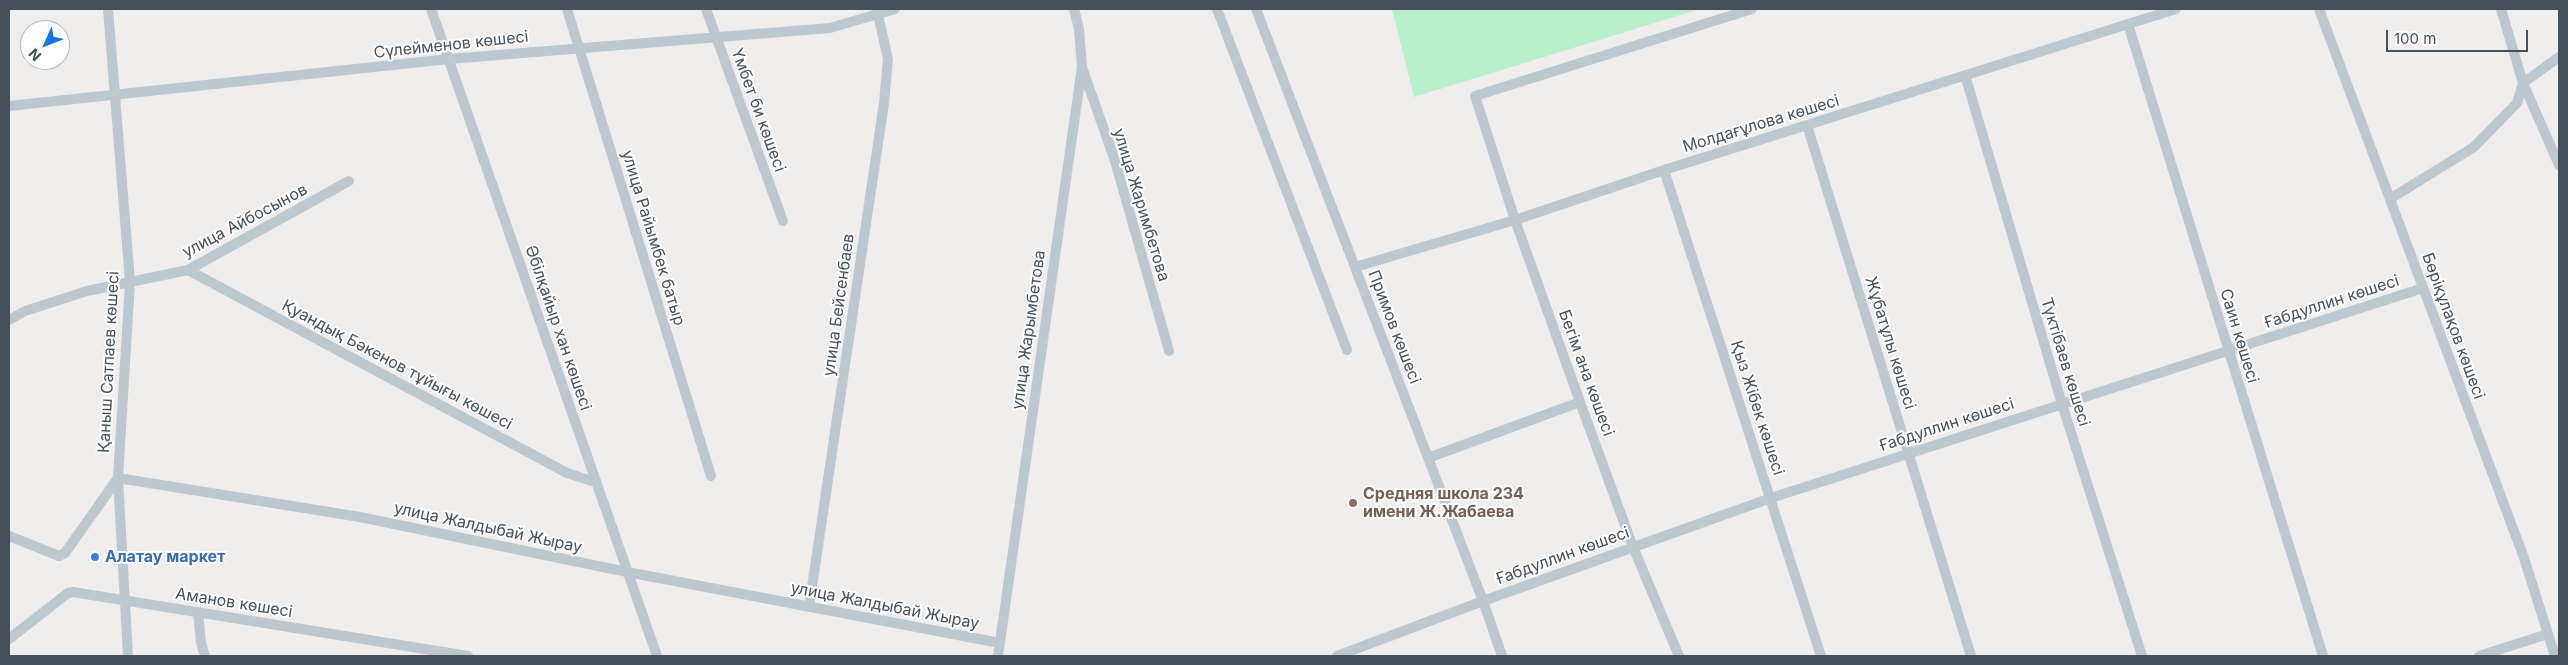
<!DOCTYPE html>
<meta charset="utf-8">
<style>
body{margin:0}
#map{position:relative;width:2568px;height:665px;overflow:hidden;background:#f0eded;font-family:Inter,sans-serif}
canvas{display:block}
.frame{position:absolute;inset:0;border:10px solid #44515b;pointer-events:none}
.north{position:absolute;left:20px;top:20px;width:50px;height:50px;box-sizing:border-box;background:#fff;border:1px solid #b4b9bd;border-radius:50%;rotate:226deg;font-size:14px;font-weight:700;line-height:20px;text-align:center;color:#44515b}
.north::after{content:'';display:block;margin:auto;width:18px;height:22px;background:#1178e5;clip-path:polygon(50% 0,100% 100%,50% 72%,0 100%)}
.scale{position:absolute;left:2386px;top:30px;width:142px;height:22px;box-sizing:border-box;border:2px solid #44515b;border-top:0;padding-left:6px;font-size:15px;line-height:18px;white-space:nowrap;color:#44515b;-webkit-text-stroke:4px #fff;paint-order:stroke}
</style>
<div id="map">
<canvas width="2568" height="665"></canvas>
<div class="frame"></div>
<div class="north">N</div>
<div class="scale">100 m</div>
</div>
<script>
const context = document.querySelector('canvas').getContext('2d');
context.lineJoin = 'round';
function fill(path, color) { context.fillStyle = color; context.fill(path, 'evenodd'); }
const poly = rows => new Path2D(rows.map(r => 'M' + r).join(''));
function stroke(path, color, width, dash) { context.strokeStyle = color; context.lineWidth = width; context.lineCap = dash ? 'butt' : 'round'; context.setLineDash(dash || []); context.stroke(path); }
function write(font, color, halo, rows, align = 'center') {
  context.font = font + ' Inter,sans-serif'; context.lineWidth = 4; context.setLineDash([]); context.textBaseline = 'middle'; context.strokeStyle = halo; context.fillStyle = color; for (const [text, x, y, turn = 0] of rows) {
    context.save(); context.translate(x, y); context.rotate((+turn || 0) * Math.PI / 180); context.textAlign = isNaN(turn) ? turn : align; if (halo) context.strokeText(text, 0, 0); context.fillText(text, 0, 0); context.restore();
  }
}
const green = poly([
 [1392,9,1700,9,1414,97]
]);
const minor = poly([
 [108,9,130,282,118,478,128,656],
 [431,9,657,656],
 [567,9,711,476],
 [706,9,783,221],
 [1217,9,1347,350],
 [1256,9,1483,601,1502,656],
 [2319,9,2524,558,2555,656],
 [2501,9,2523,83,2559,165],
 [2128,24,2323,656],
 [1083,70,1115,161,1169,351],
 [1965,75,2062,404,2142,656],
 [9,106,449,59,830,28,895,9],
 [1807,125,1971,656],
 [1664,170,1821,656],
 [2390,199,2474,147,2517,103,2523,83,2559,57],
 [1355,267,1515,220,1664,170,2176,9],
 [188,270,567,473,595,482],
 [9,320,25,311,87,291,188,270,349,181],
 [1428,458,1580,402],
 [9,536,59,556,65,553,118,478,360,517,627,572,1000,643],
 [809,607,884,103,888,59,877,10],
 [198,612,201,643,205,656],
 [9,639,68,593,73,592,468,656],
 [998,656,1082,67,1079,29,1074,9],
 [1337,656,1483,601,1771,498,2423,288],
 [1679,656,1633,547,1580,402,1515,220,1475,96,1752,9],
 [2479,656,2548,634]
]);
const markers = [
 [1353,503,5,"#8d6e63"],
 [95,557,5,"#3f7fe0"]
];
const streetNames = [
 ["Сүлейменов көшесі",451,45,-6],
 ["Үмбет би көшесі",758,110,70],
 ["Молдағұлова көшесі",1761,124,-17],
 ["улица Жаримбетова",1141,205,73],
 ["улица Айбосынов",245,221,-28],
 ["улица Райымбек батыр",653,238,73],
 ["Ғабдуллин көшесі",2332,302,-18],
 ["улица Бейсенбаев",839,305,-82],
 ["Бөріқұлақов көшесі",2453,326,70],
 ["Примов көшесі",1394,327,69],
 ["Әбілқайыр хан көшесі",558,328,71],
 ["улица Жарымбетова",1029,330,-82],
 ["Саин көшесі",2239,336,73],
 ["Жұбатұлы көшесі",1890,343,73],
 ["Қаныш Сатпаев көшесі",109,362,-87],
 ["Түктібаев көшесі",2065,362,73],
 ["Қуандық Бәкенов тұйығы көшесі",397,365,28],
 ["Бегім ана көшесі",1586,373,70],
 ["Қыз Жібек көшесі",1757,408,72],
 ["Ғабдуллин көшесі",1947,425,-18],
 ["улица Жалдыбай Жырау",488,528,12],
 ["Ғабдуллин көшесі",1563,556,-20],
 ["Аманов көшесі",234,603,9],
 ["улица Жалдыбай Жырау",885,606,11]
];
const educationNames = [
 ["Средняя школа 234",1363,494],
 ["имени Ж.Жабаева",1363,512]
];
const shopNames = [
 ["Алатау маркет",105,557]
];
fill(green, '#b8f0cb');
stroke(minor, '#bcc8d0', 10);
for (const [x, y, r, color] of markers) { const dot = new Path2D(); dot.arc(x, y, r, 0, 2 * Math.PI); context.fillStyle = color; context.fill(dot); stroke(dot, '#fff', 2); }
write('16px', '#44515b', '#fff', streetNames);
write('bold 16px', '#785e54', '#fff', educationNames, 'left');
write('bold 16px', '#366cbe', '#fff', shopNames, 'left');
</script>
